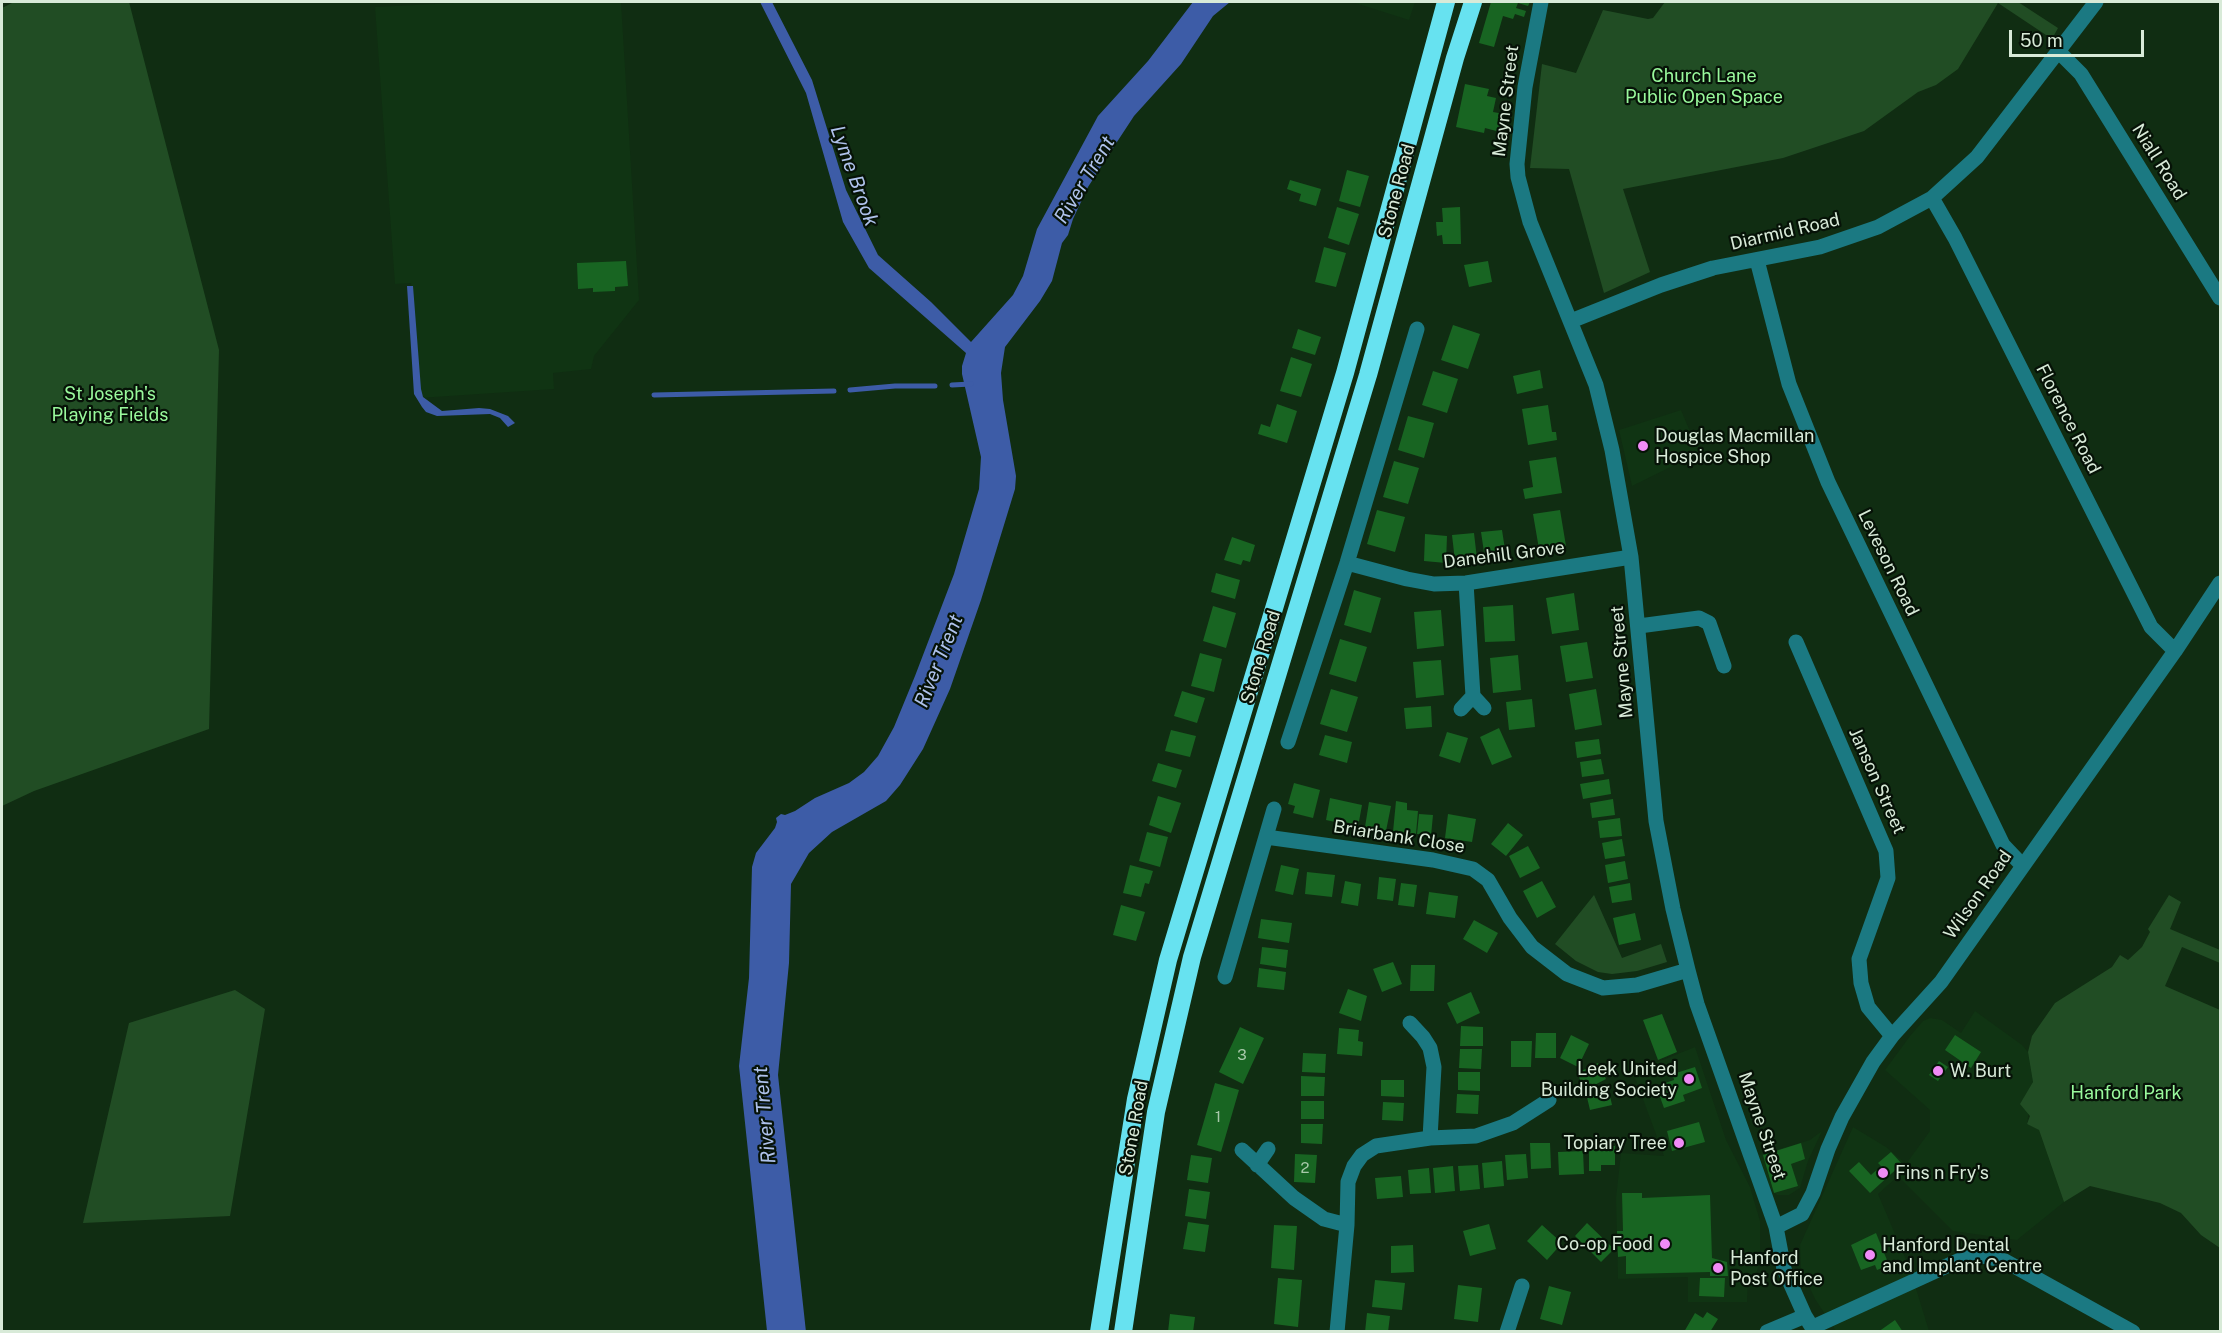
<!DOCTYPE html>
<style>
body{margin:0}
#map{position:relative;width:2222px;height:1333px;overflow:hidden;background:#102d12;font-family:"Public Sans",sans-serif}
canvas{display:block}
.frame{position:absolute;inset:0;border:3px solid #d8ead8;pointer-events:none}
.scale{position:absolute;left:2009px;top:30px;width:135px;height:27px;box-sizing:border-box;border:3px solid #d8ead8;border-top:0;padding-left:8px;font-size:18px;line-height:21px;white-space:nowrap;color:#d8ead8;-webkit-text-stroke:4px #061207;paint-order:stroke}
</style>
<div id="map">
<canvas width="2222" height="1333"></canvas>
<div class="frame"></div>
<div class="scale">50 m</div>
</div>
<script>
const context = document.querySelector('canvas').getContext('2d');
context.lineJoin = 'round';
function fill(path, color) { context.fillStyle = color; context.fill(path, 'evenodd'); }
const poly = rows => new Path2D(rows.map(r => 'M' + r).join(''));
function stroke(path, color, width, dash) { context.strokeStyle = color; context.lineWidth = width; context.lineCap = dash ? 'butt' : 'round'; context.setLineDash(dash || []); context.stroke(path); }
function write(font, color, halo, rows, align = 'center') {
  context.font = font + ' "Public Sans",sans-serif'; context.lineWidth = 4.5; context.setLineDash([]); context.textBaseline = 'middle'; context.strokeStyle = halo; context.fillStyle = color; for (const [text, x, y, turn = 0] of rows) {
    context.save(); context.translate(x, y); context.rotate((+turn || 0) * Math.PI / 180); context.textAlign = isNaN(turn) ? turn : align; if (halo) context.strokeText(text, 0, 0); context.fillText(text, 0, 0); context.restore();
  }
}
const built = poly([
 [474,2,621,2,639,300,594,356,591,369,553,373,554,389,419,398,411,283,395,284,375,7],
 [1352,2,1415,2,1409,20],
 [1681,410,1699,453,1632,486,1619,430],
 [1975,1011,2022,1045,2028,1052,2033,1082,2027,1124,2039,1130,2064,1202,2017,1240,1953,1231,1898,1176,1878,1194,1910,1269,1929,1331,1836,1331,1815,1299,1801,1268,1800,1245,1853,1127,1886,1147,1906,1164,1930,1131,1930,1110,1885,1070,1910,1036,1923,1021,1930,1018,1942,1020,1961,1033],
 [1695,1047,1726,1140,1750,1187,1760,1221,1760,1260,1755,1278,1748,1278,1747,1302,1688,1302,1688,1277,1618,1279,1616,1198,1621,1153,1664,1156,1633,1072],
 [1822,1131,1808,1161,1800,1188,1789,1195,1777,1195,1770,1188,1759,1155,1810,1140]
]);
const green = poly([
 [14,2,129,2,219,350,209,729,34,791,2,806,2,8],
 [1665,2,2018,2,2058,28,2052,39,1998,3,1958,69,1936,85,1918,92,1864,131,1783,158,1623,189,1650,272,1604,293,1569,169,1530,168,1542,64,1576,73,1603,10,1648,19,1653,18],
 [1594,895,1622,958,1661,944,1667,962,1637,971,1612,974,1598,972,1576,961,1555,944],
 [2169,895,2181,902,2170,929,2220,950,2220,963,2182,947,2165,986,2220,1010,2220,1248,2201,1235,2181,1213,2160,1203,2090,1186,2064,1202,2039,1130,2027,1124,2030,1116,2020,1104,2033,1082,2028,1052,2032,1036,2055,1003,2112,967,2120,955,2128,960,2142,947,2150,932,2148,929],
 [235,990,265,1009,230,1216,83,1223,129,1023]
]);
const water = poly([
 [760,2,772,2,812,80,846,190,878,255,931,302,971,342,1013,295,1023,276,1037,229,1098,116,1148,61,1193,2,1230,2,1213,16,1181,64,1134,116,1115,145,1088,187,1073,219,1068,235,1062,243,1052,281,1040,301,1005,347,1001,373,1003,400,1016,476,1015,489,981,600,950,689,923,749,900,785,886,801,832,832,809,853,791,884,789,963,778,1075,806,1332,767,1331,739,1066,749,978,752,867,756,853,775,828,777,822,776,818,781,814,785,815,795,811,815,798,849,783,864,772,878,756,894,727,915,676,954,574,979,489,981,457,962,374,962,366,966,353,869,268,843,222,806,93],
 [407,286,413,286,421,389,423,397,442,411,479,408,490,409,508,416,515,423,508,427,500,418,490,414,437,416,426,412,422,407,414,394]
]);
const stream = poly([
 [952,385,971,384],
 [850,390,895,386,935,386],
 [654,395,834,391]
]);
const building = poly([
 [1491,2,1530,2,1528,6,1518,3,1516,8,1526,11,1524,17,1515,14,1513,19,1503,16,1494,47,1479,43],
 [1465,84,1489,89,1487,96,1496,98,1493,112,1504,114,1500,132,1485,128,1484,133,1456,127],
 [1347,170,1369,176,1360,207,1339,201],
 [1290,180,1321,189,1316,206,1299,201,1301,194,1287,189],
 [1337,207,1359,214,1349,245,1328,238],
 [1460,207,1461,244,1443,244,1442,235,1437,236,1436,222,1443,222,1442,208],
 [1324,247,1346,253,1336,287,1315,282],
 [626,261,628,286,615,287,615,291,593,292,593,288,578,289,577,263],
 [1488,261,1492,282,1469,287,1464,265],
 [1453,325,1480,334,1468,369,1441,360],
 [1298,329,1321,337,1315,355,1292,348],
 [1291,357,1312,364,1301,397,1280,391],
 [1540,370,1543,388,1517,394,1513,376],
 [1433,371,1458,379,1447,413,1422,405],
 [1277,404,1297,411,1287,443,1258,434,1261,424,1270,427],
 [1548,405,1552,432,1556,432,1557,440,1528,445,1522,409],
 [1408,416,1434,423,1424,458,1398,450],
 [1556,457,1562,493,1525,499,1523,489,1533,487,1529,461],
 [1394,461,1419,468,1408,504,1383,497],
 [1377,510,1405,517,1395,552,1367,544],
 [1560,510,1566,546,1539,549,1533,514],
 [1502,530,1506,556,1485,559,1481,532],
 [1474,533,1477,559,1455,561,1452,535],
 [1425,534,1447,536,1446,563,1424,561],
 [1232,537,1255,545,1250,562,1243,560,1241,565,1224,560],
 [1216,573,1240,580,1235,599,1211,592],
 [1354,590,1381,598,1371,633,1344,625],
 [1574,593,1579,630,1552,634,1546,598],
 [1513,605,1515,641,1485,642,1483,607],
 [1213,606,1236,613,1226,648,1203,641],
 [1441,610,1444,646,1417,649,1414,612],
 [1340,639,1367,647,1356,682,1329,674],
 [1587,642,1593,678,1566,682,1560,646],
 [1200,653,1222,659,1214,692,1191,686],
 [1518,655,1521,690,1493,693,1490,658],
 [1441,660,1444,695,1416,698,1413,662],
 [1331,689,1358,697,1347,732,1320,724],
 [1596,689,1602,725,1575,730,1569,694],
 [1182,691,1205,698,1197,723,1174,716],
 [1532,699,1535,727,1509,730,1506,702],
 [1431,706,1432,727,1406,729,1404,708],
 [1499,728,1512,757,1492,765,1480,737],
 [1171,730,1196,736,1190,757,1165,751],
 [1447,732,1468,738,1460,763,1439,756],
 [1325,735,1352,742,1347,763,1319,755],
 [1599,739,1601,754,1577,758,1575,742],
 [1601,759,1604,774,1582,777,1580,762],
 [1158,763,1182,770,1176,788,1152,781],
 [1609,779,1611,794,1583,799,1580,784],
 [1294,783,1320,790,1313,818,1293,813,1295,806,1288,804],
 [1158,796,1181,803,1171,833,1149,825],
 [1330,798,1362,805,1358,827,1326,820],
 [1613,799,1615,815,1592,818,1590,803],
 [1396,801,1407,803,1407,810,1418,811,1416,834,1393,832],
 [1369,802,1391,806,1386,831,1365,827],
 [1419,814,1433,815,1431,836,1417,834],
 [1448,814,1476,819,1472,842,1445,838],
 [1620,818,1622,836,1600,838,1598,821],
 [1508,823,1523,835,1506,856,1491,844],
 [1147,832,1168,837,1160,867,1139,861],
 [1622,839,1625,856,1605,859,1602,843],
 [1528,846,1540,868,1520,878,1509,856],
 [1625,861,1628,879,1608,883,1605,865],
 [1130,865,1153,871,1149,884,1145,883,1141,897,1123,893],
 [1281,865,1299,869,1293,895,1275,891],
 [1307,872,1335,875,1332,897,1305,894],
 [1379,877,1396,879,1393,901,1377,899],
 [1345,881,1361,884,1358,906,1341,903],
 [1542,881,1556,907,1537,918,1523,891],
 [1401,883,1417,885,1414,907,1398,905],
 [1630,883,1632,900,1612,903,1609,887],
 [1429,892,1458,896,1455,918,1426,914],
 [1121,905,1145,912,1136,941,1113,935],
 [1635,913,1641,940,1619,945,1613,918],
 [1261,919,1292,923,1289,943,1258,938],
 [1474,920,1498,933,1487,953,1463,939],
 [1262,947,1288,950,1286,968,1260,964],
 [1393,962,1402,984,1382,992,1373,969],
 [1411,965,1435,965,1434,991,1410,991],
 [1259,968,1286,972,1284,990,1257,987],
 [1348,989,1367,996,1361,1021,1339,1013],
 [1471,992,1480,1013,1457,1024,1447,1003],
 [1662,1014,1677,1052,1658,1060,1643,1020],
 [1461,1026,1483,1027,1483,1046,1460,1046],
 [1240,1027,1264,1038,1243,1084,1219,1072],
 [1339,1028,1359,1030,1358,1041,1363,1042,1362,1056,1337,1054],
 [1536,1033,1556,1033,1556,1058,1535,1058],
 [1571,1035,1589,1044,1578,1067,1560,1058],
 [1955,1035,1981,1052,1971,1068,1945,1050],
 [1511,1041,1532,1041,1531,1067,1511,1067],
 [1460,1049,1482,1049,1481,1069,1459,1068],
 [1303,1053,1326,1054,1325,1073,1302,1072],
 [1939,1061,1948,1067,1938,1081,1929,1075],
 [1598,1063,1606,1079,1585,1090,1577,1073],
 [1695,1067,1702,1088,1683,1095,1685,1101,1664,1108,1656,1086,1674,1080,1673,1074],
 [1458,1072,1480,1072,1480,1091,1458,1090],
 [1301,1076,1325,1077,1324,1096,1301,1096],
 [1381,1080,1404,1080,1404,1097,1381,1096],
 [1215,1083,1239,1090,1221,1152,1197,1145],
 [1608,1087,1612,1105,1590,1110,1586,1093],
 [1457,1094,1479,1095,1478,1114,1456,1113],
 [1301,1101,1324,1101,1324,1119,1301,1119],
 [1383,1102,1404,1103,1403,1121,1382,1120],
 [1699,1122,1705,1142,1672,1151,1667,1131],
 [1301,1124,1323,1124,1322,1144,1301,1143],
 [1530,1143,1550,1143,1551,1168,1531,1169],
 [1801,1143,1805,1159,1791,1164,1798,1186,1774,1193,1763,1155],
 [1589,1146,1615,1146,1615,1165,1601,1165,1601,1171,1589,1171],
 [1583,1151,1584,1174,1559,1175,1558,1152],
 [1891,1152,1902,1164,1870,1193,1849,1171,1859,1162,1871,1175,1881,1166,1878,1163],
 [1295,1154,1317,1155,1315,1183,1294,1182],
 [1526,1154,1528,1178,1507,1180,1505,1155],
 [1191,1155,1212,1158,1208,1183,1187,1180],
 [1502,1161,1504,1186,1484,1188,1482,1163],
 [1478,1165,1480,1189,1460,1191,1458,1166],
 [1453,1166,1455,1191,1435,1193,1433,1168],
 [1429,1168,1431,1193,1410,1194,1408,1170],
 [1401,1176,1403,1197,1377,1199,1375,1178],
 [1189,1189,1210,1192,1206,1219,1185,1216],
 [1622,1193,1642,1193,1642,1198,1710,1195,1712,1258,1727,1262,1728,1276,1710,1276,1710,1272,1626,1274,1626,1256,1618,1257,1617,1231,1623,1231],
 [1188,1222,1209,1225,1205,1252,1183,1249],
 [1587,1223,1614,1249,1601,1262,1575,1236],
 [1489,1224,1496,1249,1470,1256,1463,1231],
 [1274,1225,1297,1226,1294,1270,1271,1268],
 [1542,1225,1562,1243,1547,1260,1527,1241],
 [1876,1233,1889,1265,1877,1270,1875,1265,1861,1270,1851,1245],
 [1413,1245,1414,1272,1391,1273,1391,1246],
 [1278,1278,1302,1280,1298,1327,1274,1324],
 [1700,1278,1725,1278,1724,1297,1699,1296],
 [1375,1280,1405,1283,1402,1310,1372,1307],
 [1458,1285,1482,1288,1478,1322,1454,1319],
 [1549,1286,1571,1292,1562,1325,1540,1319],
 [1707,1312,1718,1319,1710,1332,1684,1332,1695,1313,1703,1318],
 [1367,1313,1390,1316,1388,1332,1365,1332],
 [1170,1314,1195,1317,1193,1332,1168,1332],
 [1895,1320,1903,1332,1878,1332]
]);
const minor = poly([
 [1541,2,1525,87,1517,164,1518,177,1530,222,1596,385,1612,450,1631,557,1656,821,1673,909,1688,970,1697,1004,1776,1227,1784,1269,1805,1316,1815,1332],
 [2059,52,2081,74,2220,298],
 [1932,198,1955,238,2151,627,2175,651],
 [1757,260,1789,384,1828,482,2003,845,2022,865],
 [1571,321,1661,285,1713,268,1820,247,1878,227,1932,198,1977,157,2096,2],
 [1347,563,1407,579,1434,584,1466,583,1631,557],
 [1639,626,1699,618,1709,623,1724,666],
 [1796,642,1886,851,1888,878,1859,959,1861,983,1868,1007,1892,1036],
 [1473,696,1484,708],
 [1461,709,1473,696,1466,583],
 [1288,742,1347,563,1417,329],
 [1266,837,1433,860,1473,869,1488,880,1510,918,1532,947,1567,974,1603,988,1637,985,1688,970],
 [1225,977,1274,809],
 [1410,1023,1423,1037,1430,1048,1434,1067,1430,1138],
 [1242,1150,1294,1198,1324,1219,1347,1225],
 [1257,1165,1268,1149],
 [1776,1227,1802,1214,1813,1193,1828,1149,1842,1117,1873,1062,1892,1036,1941,982,2175,651,2220,583],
 [1813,1327,1973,1254,2005,1261,2133,1332],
 [1337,1332,1347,1225,1348,1182,1354,1166,1362,1155,1376,1146,1430,1138,1476,1136,1513,1123,1549,1100],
 [1507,1332,1522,1286],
 [1767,1332,1805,1316]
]);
const highway = poly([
 [1099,1332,1136,1099,1168,960,1345,373,1446,2],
 [1123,1332,1156,1112,1192,957,1368,375,1455,58,1473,2]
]);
const markers = [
 [1643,446,6,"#f08bf6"],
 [1938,1071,6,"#f08bf6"],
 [1689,1079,6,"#f08bf6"],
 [1679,1143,6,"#f08bf6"],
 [1883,1173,6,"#f08bf6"],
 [1665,1244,6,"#f08bf6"],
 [1870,1255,6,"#f08bf6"],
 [1718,1268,6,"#f08bf6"]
];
const numberNames = [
 ["3",1242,1055],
 ["1",1218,1117],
 ["2",1305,1168]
];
const parkNames = [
 ["Church Lane",1704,76],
 ["Public Open Space",1704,97],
 ["St Joseph's",110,394],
 ["Playing Fields",110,415],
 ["Hanford Park",2126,1093]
];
const streetNames = [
 ["Mayne Street",1506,101,-83],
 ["Niall Road",2159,162,58],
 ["Stone Road",1397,191,-75],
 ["Diarmid Road",1785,232,-13],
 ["Florence Road",2068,419,63],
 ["Danehill Grove",1504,555,-7],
 ["Leveson Road",1888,563,64],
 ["Stone Road",1261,657,-73],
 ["Mayne Street",1622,662,-95],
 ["Janson Street",1877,781,66],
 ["Briarbank Close",1399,837,9],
 ["Wilson Road",1978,895,-55],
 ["Mayne Street",1762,1126,71],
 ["Stone Road",1134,1128,-80]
];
const poiNames = [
 ["Douglas Macmillan",1655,436],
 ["Hospice Shop",1655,457],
 ["Leek United",1677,1069,"right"],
 ["Building Society",1677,1090,"right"],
 ["W. Burt",1950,1071],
 ["Topiary Tree",1667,1143,"right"],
 ["Fins n Fry's",1895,1173],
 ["Co-op Food",1653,1244,"right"],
 ["Hanford Dental",1882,1245],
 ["and Implant Centre",1882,1266],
 ["Hanford",1730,1258],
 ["Post Office",1730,1279]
];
const waterNames = [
 ["Lyme Brook",854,176,70],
 ["River Trent",1085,180,-59],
 ["River Trent",939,661,-68],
 ["River Trent",765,1115,-95]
];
fill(built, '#103413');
fill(green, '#214d24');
fill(water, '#3d5ca7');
stroke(stream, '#3d5ca7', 5);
fill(building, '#186522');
stroke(minor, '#1b7982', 15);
stroke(highway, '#67e2f0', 18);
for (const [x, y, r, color] of markers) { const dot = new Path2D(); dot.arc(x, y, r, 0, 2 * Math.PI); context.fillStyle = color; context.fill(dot); stroke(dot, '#061207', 2); }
write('15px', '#a8c9aa', null, numberNames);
write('18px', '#99f99c', '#061207', parkNames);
write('18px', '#d8ead8', '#061207', streetNames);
write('18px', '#d8ead8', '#061207', poiNames, 'left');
write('italic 20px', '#afc2eb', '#061207', waterNames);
</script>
